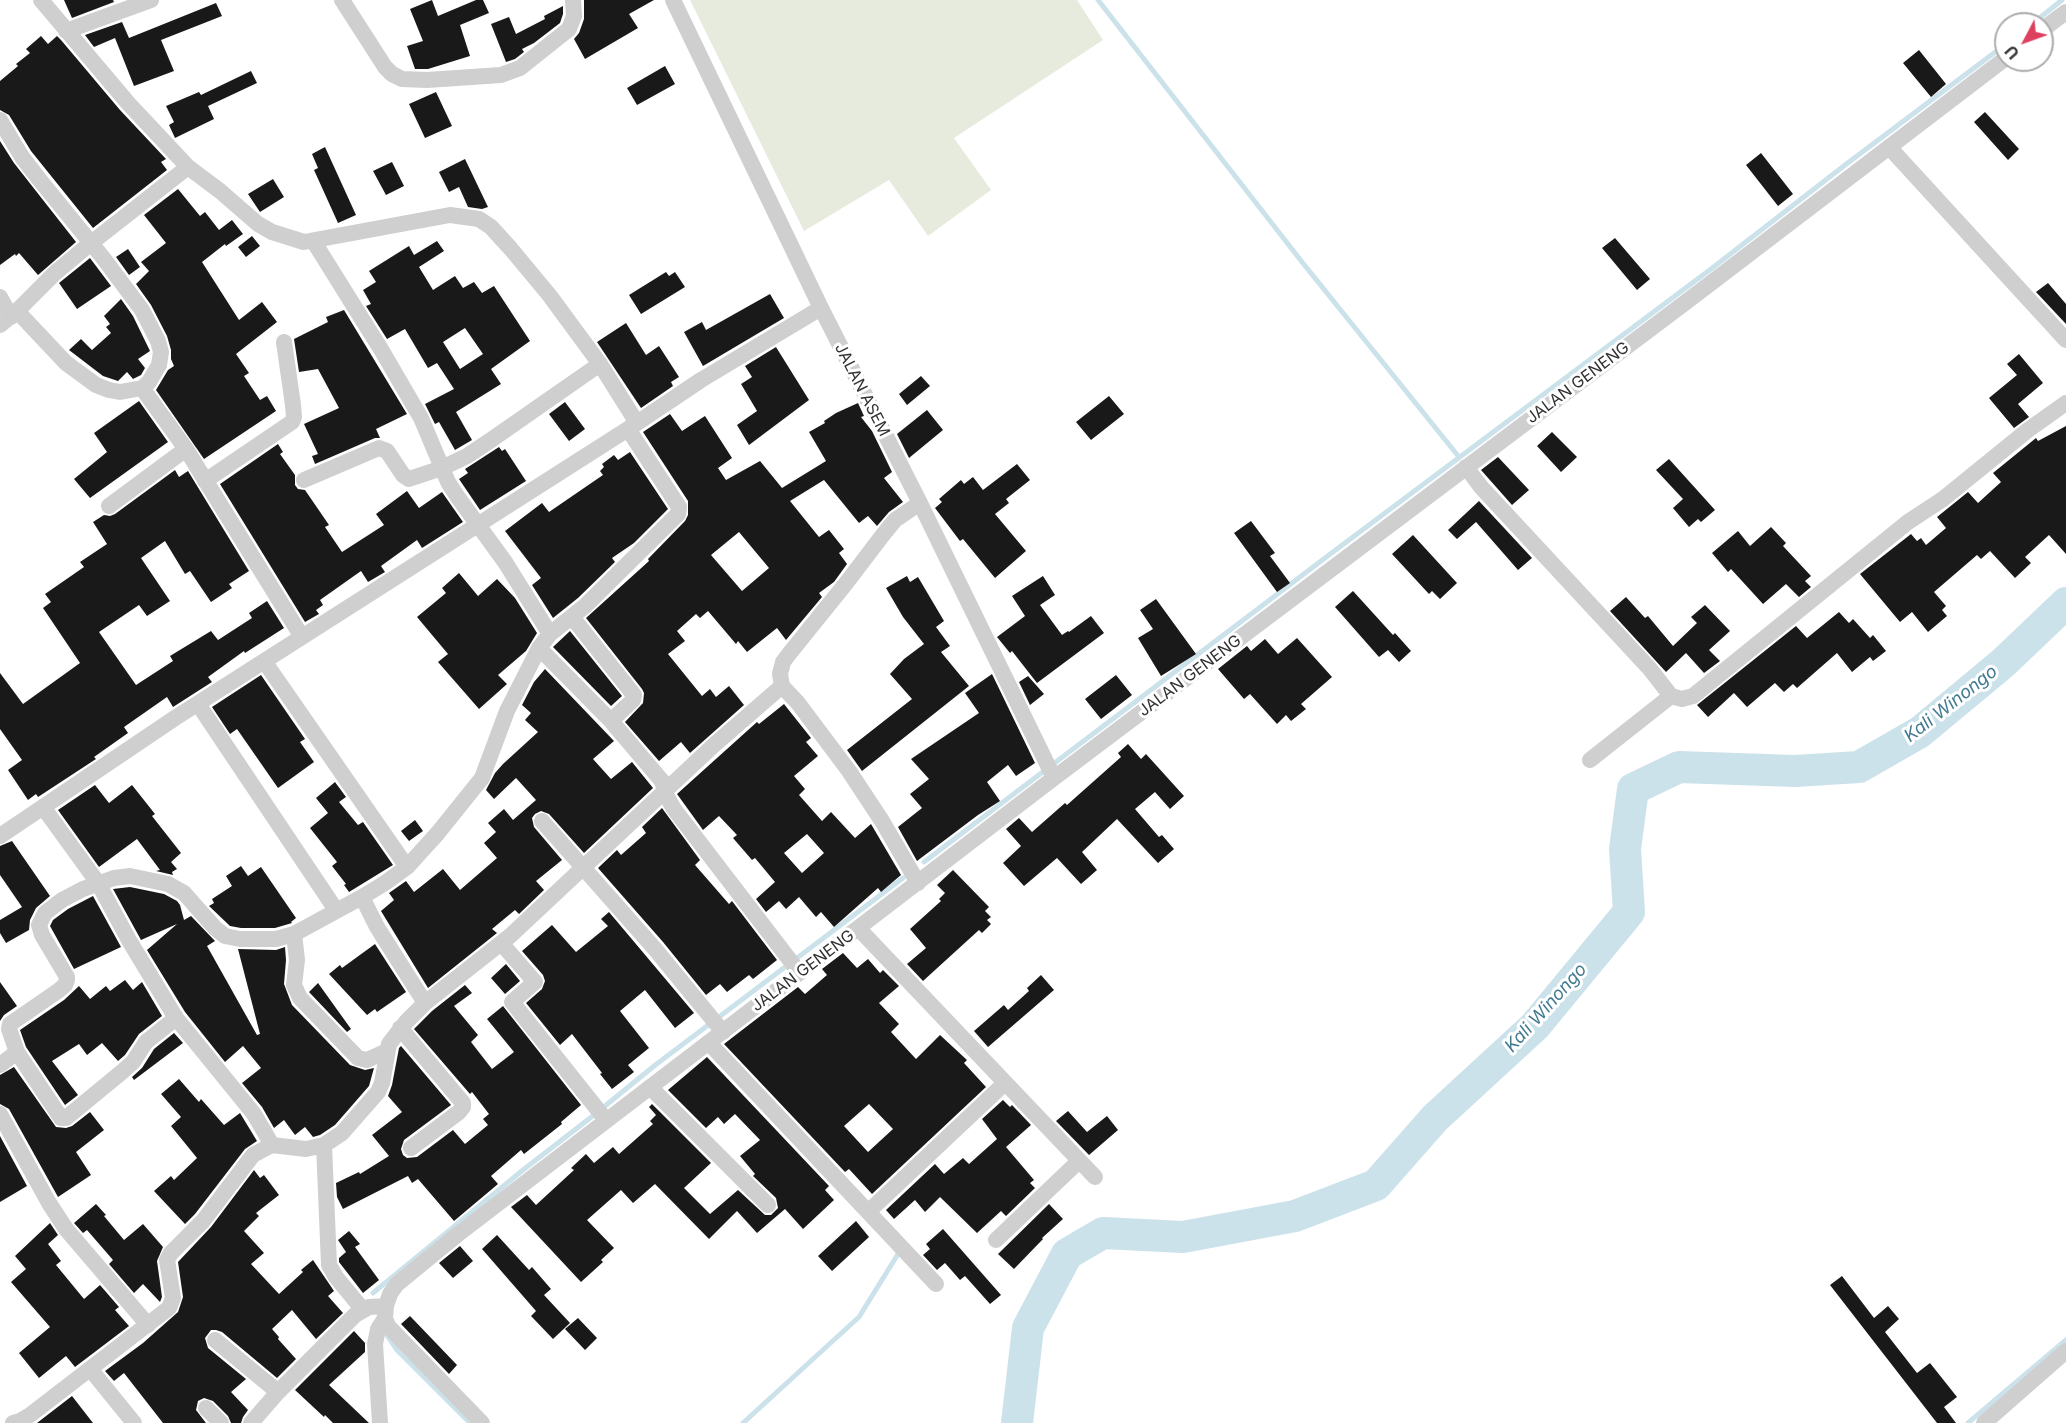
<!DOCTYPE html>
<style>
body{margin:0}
#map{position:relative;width:2066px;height:1423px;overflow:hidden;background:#fff;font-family:Inter,sans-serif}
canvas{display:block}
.north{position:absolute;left:1994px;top:12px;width:60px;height:60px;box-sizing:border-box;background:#fff;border:2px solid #adadad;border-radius:50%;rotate:229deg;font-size:16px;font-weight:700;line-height:24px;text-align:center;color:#323232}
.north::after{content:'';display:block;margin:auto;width:21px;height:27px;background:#dc415e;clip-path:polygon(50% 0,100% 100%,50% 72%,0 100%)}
</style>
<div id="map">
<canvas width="2066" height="1423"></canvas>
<div class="north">U</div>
</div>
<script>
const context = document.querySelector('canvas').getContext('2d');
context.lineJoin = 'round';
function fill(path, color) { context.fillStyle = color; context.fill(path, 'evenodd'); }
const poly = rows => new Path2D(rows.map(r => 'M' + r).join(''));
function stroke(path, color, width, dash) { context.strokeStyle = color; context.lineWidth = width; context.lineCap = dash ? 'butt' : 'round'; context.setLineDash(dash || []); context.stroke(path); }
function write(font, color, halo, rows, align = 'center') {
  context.font = font + ' Inter,sans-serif'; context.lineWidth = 6; context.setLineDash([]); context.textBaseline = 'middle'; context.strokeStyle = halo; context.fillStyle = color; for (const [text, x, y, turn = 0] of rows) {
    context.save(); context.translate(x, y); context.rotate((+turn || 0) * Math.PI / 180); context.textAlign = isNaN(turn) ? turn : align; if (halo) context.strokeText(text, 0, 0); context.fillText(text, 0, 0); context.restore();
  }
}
const green = poly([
 [690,0,1077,0,1103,40,954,138,991,190,928,236,889,180,804,231]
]);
const stream = poly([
 [1098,0,1302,262,1459,457],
 [2032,24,2062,0],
 [924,862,1329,555,1711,269,1845,165,2006,44],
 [605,1106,654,1066,903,878],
 [373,1293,523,1170,594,1115],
 [387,1335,397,1350,470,1423],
 [743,1423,859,1317,898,1254],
 [1968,1423,2066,1340]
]);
const river = poly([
 [1017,1423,1028,1328,1067,1254,1103,1233,1183,1237,1295,1216,1376,1185,1435,1118,1535,1026,1629,912,1625,849,1633,789,1679,767,1795,771,1859,767,1920,732,2003,663,2066,603]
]);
const building = poly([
 [64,0,113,0,114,2,72,18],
 [432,0,438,16,476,0,483,0,489,13,460,25,470,56,428,69,415,69,407,46,423,41,410,9],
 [584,0,654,0,629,14,638,28,585,59,574,39,579,33,584,19],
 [216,3,222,16,161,40,174,71,134,86,115,38,94,47,85,35,122,22,129,38],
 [563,6,563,14,560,23,534,43,522,49,524,52,515,59,506,62,491,24,509,17,516,34,545,19,544,16],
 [41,36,48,44,57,36,61,40,120,110,166,159,161,162,167,170,93,228,31,151,9,115,0,110,0,81,18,66,16,64,30,53,26,49],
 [1919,50,1946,84,1931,97,1903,63],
 [665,66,675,84,637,105,627,88],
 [251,71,257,83,208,106,214,119,175,138,169,125,174,122,166,106,199,92,201,95],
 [436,92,452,126,425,138,409,104],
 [1985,112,2019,149,2008,160,1974,122],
 [0,141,14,163,76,242,38,275,19,253,16,256,15,254,0,265],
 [325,147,356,215,338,223,314,170,318,168,312,154],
 [1761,153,1793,194,1778,206,1746,165],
 [465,159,488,207,482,209,468,207,459,187,449,192,439,172],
 [392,162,404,186,386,195,373,171],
 [273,179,284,197,260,212,248,194],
 [178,189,200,216,205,212,219,230,232,220,243,234,226,246,225,244,202,262,239,320,262,302,277,322,236,354,249,373,244,376,260,400,267,396,276,411,204,459,156,390,168,370,174,366,171,359,171,350,167,336,151,305,136,284,149,271,141,262,166,243,144,215],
 [252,236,260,246,246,257,238,247],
 [1615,238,1650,279,1637,290,1602,248],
 [437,241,444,251,419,267,433,290,455,276,463,288,474,282,482,293,494,286,530,341,491,369,501,384,456,412,472,440,455,450,439,422,435,424,425,404,454,389,437,363,428,368,405,329,387,339,366,306,371,304,363,290,376,282,369,271,409,246,414,255],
 [465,328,483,354,460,369,443,342],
 [128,249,140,267,129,275,116,257],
 [90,258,111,286,77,309,59,283],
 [666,272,669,276,675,272,685,287,641,314,629,295],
 [2048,283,2066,304,2066,324,2036,292],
 [770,294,784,318,703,366,684,332,702,322,706,330],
 [121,299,133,316,150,351,138,359,145,368,141,375,133,379,127,372,118,381,103,376,69,350,81,339,92,350,111,333,106,327,110,324,104,316],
 [344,310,407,414,376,429,380,438,375,438,315,464,312,456,318,454,304,424,339,408,318,369,299,372,294,339,328,322,326,317],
 [626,323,646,355,659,346,679,377,671,382,673,386,641,408,597,342],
 [776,347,809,400,749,445,737,425,757,411,741,384,752,377,745,366],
 [2019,354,2043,383,2018,404,2029,417,2014,428,1989,398,2017,375,2007,364],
 [921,376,930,386,907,405,899,394],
 [1109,396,1124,414,1091,440,1076,422],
 [139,401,168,442,90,498,74,479,107,452,94,433],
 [565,402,585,429,569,441,549,414],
 [858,403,864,416,861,417,872,431,892,472,884,478,903,502,889,512,877,526,868,516,859,523,824,480,790,501,819,537,829,530,844,549,839,553,847,564,834,582,819,593,822,597,786,640,777,628,747,652,738,641,736,644,708,611,700,618,696,614,677,631,685,641,668,654,702,696,710,689,716,697,729,686,744,705,690,753,681,742,659,761,625,722,643,703,644,693,642,689,586,618,649,561,648,559,685,521,688,515,688,501,643,432,670,414,682,431,705,416,732,458,718,468,726,480,760,461,782,488,826,461,809,432,825,423,824,421,836,413],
 [739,532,769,568,742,591,711,555],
 [927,410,943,430,909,458,897,434],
 [2066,426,2066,554,2049,535,2025,557,2031,563,2015,578,1990,551,1981,559,1977,555,1934,592,1946,606,1942,610,1947,616,1928,632,1912,612,1900,622,1860,574,1911,534,1917,541,1921,538,1926,545,1946,528,1937,517,1968,492,1978,503,2001,482,1993,473,2036,438,2038,441],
 [1552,432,1577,457,1561,472,1537,446],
 [278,444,283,452,280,454,295,475,295,485,298,489,305,490,329,525,325,527,342,552,384,525,376,514,407,491,419,508,442,492,463,522,422,548,417,540,381,566,385,572,368,582,361,571,320,600,323,605,316,610,319,614,305,622,220,484],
 [499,447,502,451,505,449,526,481,480,510,459,479,468,473,465,469],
 [630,452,668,509,634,543,612,558,615,562,578,598,553,618,532,585,541,578,505,531,542,503,549,512,603,475,600,471,604,467,602,464,614,455,618,460],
 [1498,457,1529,490,1512,505,1481,470],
 [1669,459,1715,510,1701,522,1698,519,1689,527,1673,508,1683,499,1656,470],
 [1017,464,1030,480,1006,499,1009,503,995,514,1026,551,995,578,963,539,960,541,935,508,942,502,939,499,961,480,964,484,973,477,983,490],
 [175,470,179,477,188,471,249,571,229,584,232,588,211,602,190,571,185,574,165,541,141,558,170,601,147,616,139,605,99,632,136,685,173,661,170,656,211,631,218,640,252,618,249,613,267,601,284,628,245,653,244,651,208,677,212,682,173,707,167,697,124,727,128,733,94,757,96,759,38,797,36,794,28,800,8,770,22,760,0,729,0,673,23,704,80,663,43,608,51,602,45,594,84,567,80,562,107,544,93,522,104,515,110,516,115,514],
 [1479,501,1532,558,1518,570,1476,522,1457,539,1448,530],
 [1251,521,1275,553,1270,556,1290,583,1277,592,1234,533],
 [1771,527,1786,543,1783,546,1811,576,1805,581,1811,587,1799,597,1786,584,1763,604,1731,569,1728,572,1712,553,1738,531,1750,546],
 [1413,535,1457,583,1440,599,1432,591,1429,594,1392,554],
 [459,573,478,596,497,579,515,598,537,633,526,651,498,675,507,684,479,709,438,662,448,654,417,617,446,593,442,588],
 [907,576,910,582,918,577,944,621,936,627,950,646,941,652,969,686,862,771,847,750,912,699,890,674,904,659,924,644,903,617,886,588],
 [1043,576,1055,595,1040,605,1062,635,1068,631,1069,632,1091,616,1104,633,1037,683,1012,651,1010,653,997,637,1025,616,1012,596],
 [1353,591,1393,635,1395,633,1411,651,1399,662,1388,650,1379,657,1335,607],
 [1626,597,1645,618,1648,616,1673,646,1697,623,1691,617,1705,605,1730,631,1709,650,1720,661,1704,673,1686,653,1666,672,1610,611],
 [1156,599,1196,654,1161,676,1138,638,1153,629,1140,610],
 [1839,612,1849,623,1853,619,1870,638,1873,635,1886,651,1873,661,1870,657,1852,672,1837,653,1797,688,1793,684,1784,692,1775,683,1747,707,1734,693,1708,717,1697,705,1796,626,1807,638],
 [570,631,622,696,611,706,553,647],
 [1297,638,1332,677,1301,704,1306,709,1291,721,1286,715,1277,724,1250,694,1244,699,1218,669,1247,646,1251,651,1265,639,1278,654],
 [545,669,614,741,593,759,611,779,632,762,653,788,584,853,549,814,541,811,535,814,532,818,534,827,562,860,536,881,544,890,519,914,515,910,492,929,497,933,428,988,381,911,394,900,389,893,406,881,414,892,443,869,460,890,497,858,484,843,496,832,488,823,504,809,513,820,536,800,516,778,494,799,486,790,495,773,503,764,538,732,525,720,531,713,522,705,534,682],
 [992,674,1035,763,1016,776,1008,765,987,782,1000,801,978,815,917,861,898,827,922,808,910,794,929,779,911,759,979,713,965,693],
 [261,675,305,739,300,742,314,762,278,788,237,729,230,734,212,707],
 [1116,675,1132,695,1101,719,1085,699],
 [1028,676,1044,694,1030,705,1019,682],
 [784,704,811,738,806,742,818,756,794,776,805,789,799,795,822,821,831,812,855,838,871,824,901,875,881,892,878,888,834,927,821,912,816,917,799,897,786,909,779,901,766,912,756,899,775,882,755,858,752,860,733,838,737,835,719,816,703,830,677,794,757,722,759,724],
 [807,834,824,853,802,873,784,853],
 [1128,744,1141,759,1146,754,1184,796,1170,809,1155,792,1135,809,1159,837,1162,835,1174,849,1158,863,1117,819,1082,852,1097,870,1081,884,1057,858,1024,886,1003,863,1021,846,1006,829,1019,818,1032,832,1065,803,1067,805,1121,757,1118,753],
 [335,782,346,797,339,802,358,825,363,822,393,865,349,892,344,885,346,884,332,866,337,862,310,828,328,813,316,798],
 [95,785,109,803,132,785,155,814,152,816,181,853,171,862,177,869,172,872,173,875,156,871,160,870,137,839,99,867,58,810],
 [662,808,700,860,695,865,729,904,732,901,777,960,753,979,749,975,727,992,720,984,706,995,663,942,598,868,617,850,621,855,646,833,642,827],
 [415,820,423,831,409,841,401,831],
 [12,841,50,896,36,908,30,920,29,930,6,943,0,933,0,920,22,907,0,875,0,846],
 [241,866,248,876,261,867,296,918,291,922,292,923,275,928,241,928,230,926,209,906,214,903,212,899,232,886,226,876],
 [953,870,989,907,985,911,991,917,987,920,991,924,982,933,979,930,923,981,907,964,926,948,910,929,941,901,939,899,945,893,937,885],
 [130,887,164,894,177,901,180,905,184,920,191,916,215,941,207,946,257,1035,260,1034,238,949,276,950,285,947,286,960,284,984,292,1005,350,1065,365,1070,374,1068,369,1086,335,1125,320,1135,313,1137,305,1127,295,1135,284,1120,274,1128,262,1107,242,1083,261,1068,243,1046,225,1062,185,1012,147,950,177,924,141,940,113,889],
 [93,896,121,947,74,969,50,926,53,920,68,909],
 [609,912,694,1013,675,1028,645,990,620,1011,649,1048,628,1065,634,1072,612,1089,600,1074,602,1073,572,1034,560,1045,526,1003,542,989,545,981,543,975,522,951,552,925,576,952,608,926,601,919],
 [375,944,406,992,377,1012,375,1009,367,1015,329,974,340,965,342,968],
 [843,953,857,968,868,959,880,973,883,970,899,986,879,1003,899,1024,891,1032,916,1059,940,1035,967,1060,964,1063,986,1087,872,1194,849,1169,845,1172,724,1044,798,987,805,994,827,975,822,969],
 [869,1104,893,1129,868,1152,844,1126],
 [506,964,520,981,505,994,491,978],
 [1041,975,1054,990,988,1047,974,1031,1004,1005,1008,1010,1029,991,1027,988],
 [125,980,133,990,142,982,162,1016,139,1034,125,1055,118,1061,102,1043,87,1055,79,1044,52,1061,78,1095,65,1105,26,1047,20,1030,64,1000,79,986,90,999,106,986,110,991],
 [0,982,17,1006,4,1015,0,1021],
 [318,983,351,1029,347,1032,309,992],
 [465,985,472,993,454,1006,478,1035,471,1042,492,1069,514,1052,487,1019,503,1006,581,1105,561,1122,562,1124,524,1154,521,1150,491,1176,498,1184,454,1221,418,1179,412,1183,408,1176,343,1209,337,1197,336,1183,359,1172,360,1174,389,1156,372,1135,402,1112,388,1096,392,1085,399,1048,401,1046,451,1105,404,1140,401,1149,403,1155,407,1158,417,1157,453,1130,465,1144,488,1125,483,1119,489,1114,472,1092,470,1094,414,1029,432,1011],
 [174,1033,183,1043,134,1080,132,1077,142,1068,154,1049],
 [707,1057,829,1186,825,1190,834,1200,803,1229,785,1209,757,1233,737,1211,709,1239,655,1184,633,1203,621,1190,587,1220,614,1248,601,1260,603,1262,581,1282,511,1207,527,1195,536,1205,574,1170,571,1168,586,1154,594,1163,613,1147,619,1154,653,1124,650,1121,656,1115,649,1107,652,1104,711,1163,684,1188,710,1214,738,1190,765,1215,771,1215,778,1208,776,1198,753,1176,755,1174,740,1156,760,1140,735,1114,724,1124,718,1117,706,1128,668,1090],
 [14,1067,56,1127,66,1128,72,1126,90,1112,104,1130,76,1152,91,1175,58,1197,9,1109,0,1104,0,1075],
 [179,1079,199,1102,201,1099,224,1125,240,1113,257,1141,245,1149,195,1214,185,1224,154,1191,171,1176,174,1180,197,1158,171,1126,181,1117,161,1094],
 [1003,1100,1010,1107,1012,1105,1031,1125,1006,1147,1034,1180,1030,1183,1035,1188,1006,1216,1001,1211,977,1233,940,1197,925,1212,915,1200,894,1219,886,1210,935,1164,944,1174,963,1158,969,1164,997,1139,982,1119],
 [1068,1111,1087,1132,1107,1116,1118,1130,1089,1155,1056,1121],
 [0,1136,27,1186,0,1202],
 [254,1170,260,1178,264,1175,279,1195,256,1213,259,1216,244,1231,264,1253,251,1264,279,1294,303,1272,301,1270,313,1260,334,1291,328,1296,343,1313,316,1339,292,1310,272,1329,279,1337,278,1339,296,1359,277,1378,222,1332,216,1330,211,1330,205,1338,208,1348,246,1379,231,1392,248,1410,243,1417,241,1423,231,1423,228,1416,213,1401,204,1398,198,1401,196,1410,206,1423,163,1423,124,1373,114,1381,105,1371,143,1343,178,1312,183,1297,178,1262,211,1227],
 [96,1204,106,1215,104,1216,124,1240,143,1224,163,1247,157,1261,162,1297,160,1302,143,1284,134,1293,109,1264,113,1260,87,1230,83,1233,74,1223],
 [1049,1204,1063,1219,1042,1238,1043,1239,1014,1269,998,1254],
 [856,1221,869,1237,832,1271,818,1256],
 [50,1223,58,1235,48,1244,61,1261,56,1265,84,1299,100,1285,119,1307,115,1310,129,1326,75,1367,66,1356,39,1378,19,1353,50,1327,11,1282,26,1269,15,1256],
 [943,1229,1001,1295,990,1304,965,1276,960,1280,945,1263,937,1270,923,1255,930,1249,926,1244],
 [349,1231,360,1244,355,1247,379,1280,363,1293,339,1262,339,1258,346,1252,338,1240],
 [497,1235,529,1270,532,1267,551,1289,544,1295,570,1323,553,1339,531,1316,536,1311,482,1249],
 [460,1246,473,1261,453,1278,439,1263],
 [1842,1276,1874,1318,1888,1306,1899,1319,1885,1332,1917,1373,1930,1363,1957,1397,1944,1407,1956,1423,1937,1423,1830,1285],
 [410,1316,457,1365,449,1374,401,1324],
 [578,1318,597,1338,585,1350,565,1329],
 [354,1331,365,1343,365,1352,329,1385,369,1423,333,1423,325,1415,324,1417,295,1390],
 [72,1396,93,1423,37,1423]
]);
const minor = poly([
 [41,0,128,103,188,167,220,191,258,224,272,232,304,242,450,215,479,219,491,227,511,249,550,296,600,364,637,423],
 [342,0,385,67,392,74,402,79,427,80,501,75,520,68,569,29,574,16,573,0],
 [673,0,821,308,920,503,1054,778],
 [2042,30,2066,12],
 [66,31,151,0],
 [0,120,22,157,39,179,104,259,142,310,158,341,161,352,159,365,149,382,142,388,120,392,109,390,96,385,66,363,17,311],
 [1889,147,2066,340],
 [314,242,382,351,421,418,448,482,457,496,505,562,550,634],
 [0,297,11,317],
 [0,325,17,311,55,273,91,243,188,167],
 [142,388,186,449,302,637],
 [1466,467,1481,487,1650,669,1671,696,1682,699,1693,696,1908,522,1943,499,2028,430,2066,403],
 [304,480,379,448,387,451,403,475,409,479,442,468,467,456,491,440,600,364],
 [205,481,292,422,294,417,293,405,284,342],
 [109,506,186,449],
 [572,617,634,695,633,700,611,721,662,781,667,797,674,809,799,972],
 [539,648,611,721],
 [264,661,407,867],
 [198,704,336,910],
 [1590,760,1671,696],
 [43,807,98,883,130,942,176,1018,254,1114,272,1145],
 [542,821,655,949,723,1032],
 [0,836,175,718,628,429,701,380,821,308],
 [918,883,882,821,849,771,798,703,782,686,780,674,783,662,789,654,847,582,882,536,895,520,920,503],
 [362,897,377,927,425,1003],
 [859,929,1095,1177],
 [294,934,297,960,294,985,300,998,358,1058,367,1060,387,1051],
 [501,943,535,982,512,1002,606,1120],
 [176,1018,146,1042,133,1062,123,1071,66,1118,61,1118,17,1052,9,1029,10,1024,58,991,65,985,67,980,67,977,42,935,39,925,45,913,62,900,83,889,114,878,130,876,168,884,184,893,215,928,225,936,240,939,276,939,294,934,362,897,385,883,407,867,437,834,482,778,507,711,539,648,550,634,585,606,678,514,679,507,628,429],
 [400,1028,463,1103,463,1107,459,1112,411,1148],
 [709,1043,936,1284],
 [0,1065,17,1052],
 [650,1087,768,1205],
 [0,1114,49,1203,66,1229,148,1325],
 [324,1145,329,1265,336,1277,363,1310],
 [868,1212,1005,1083],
 [996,1240,1079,1161],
 [215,1340,278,1392],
 [91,1370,134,1423],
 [206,1408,221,1423],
 [13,1423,20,1421,30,1415,169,1308,173,1298,167,1260,171,1253,203,1221,253,1155,272,1145,306,1149,324,1145,342,1133,378,1092,382,1083,389,1044,406,1022,425,1003,510,936,714,745,782,686],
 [251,1423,278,1392,355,1315,369,1307,386,1306],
 [380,1423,375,1344,378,1329,385,1318],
 [482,1423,388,1326,385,1318,386,1306,390,1294,397,1284,457,1235,1054,778,1690,299,2006,58],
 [1984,1423,2066,1351]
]);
const streetNames = [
 ["JALAN GENENG",1578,383,-37],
 ["JALAN ASEM",862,390,63],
 ["JALAN GENENG",1190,676,-37],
 ["JALAN GENENG",803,971,-37]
];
const waterNames = [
 ["Kali Winongo",1951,704,-38],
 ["Kali Winongo",1546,1008,-48]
];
fill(green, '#e6ebde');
stroke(stream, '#cce2ea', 5);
stroke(river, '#cce2ea', 32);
fill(building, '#191919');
stroke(minor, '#cfcfcf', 16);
write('16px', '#323232', '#fff', streetNames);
write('italic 18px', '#437b91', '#fff', waterNames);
</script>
